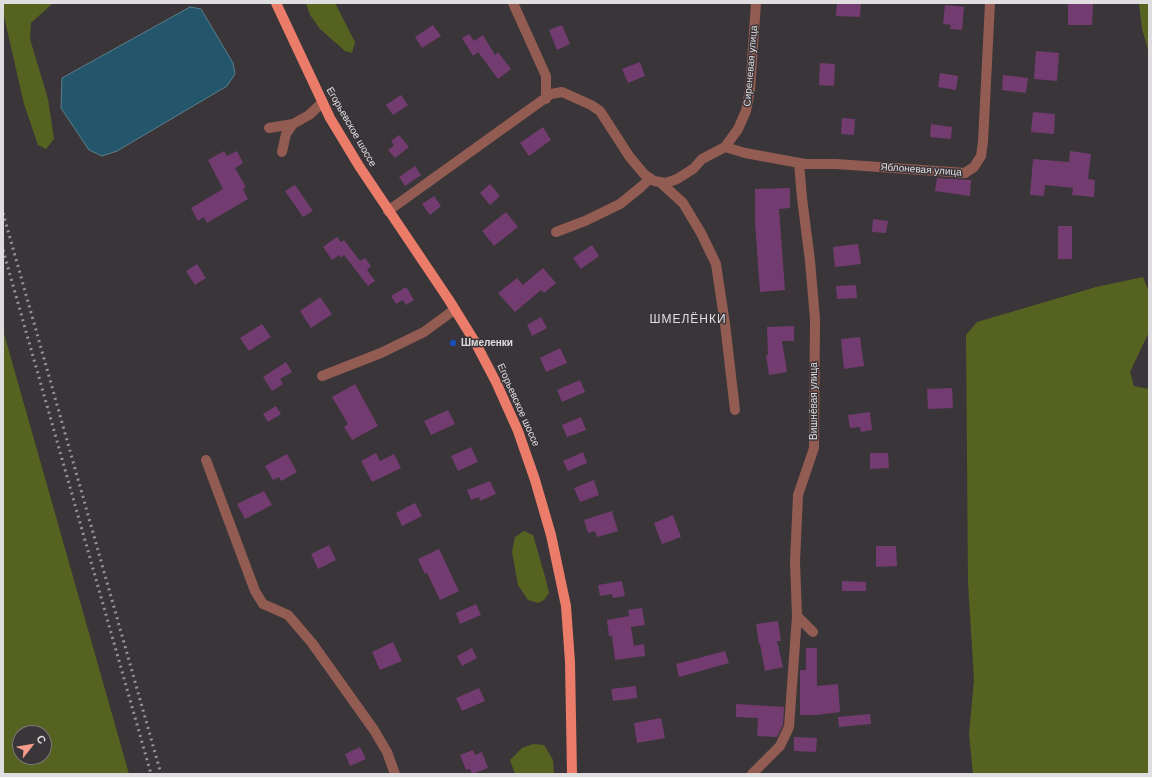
<!DOCTYPE html>
<meta charset="utf-8">
<style>
body{margin:0}
#map{position:relative;width:1152px;height:777px;overflow:hidden;background:#3a3539;font-family:Helvetica,sans-serif}
canvas{display:block}
.frame{position:absolute;inset:0;border:4px solid #e0dde0;pointer-events:none}
.north{position:absolute;left:12px;top:725px;width:40px;height:40px;box-sizing:border-box;background:#3a3539;border:1px solid #7c787c;border-radius:50%;rotate:59deg;font-size:11px;font-weight:700;line-height:16px;text-align:center;color:#e0dde0}
.north::after{content:'';display:block;margin:auto;width:14px;height:18px;background:#f49d8d;clip-path:polygon(50% 0,100% 100%,50% 72%,0 100%)}
</style>
<div id="map">
<canvas width="1152" height="777"></canvas>
<div class="frame"></div>
<div class="north">С</div>
</div>
<script>
const context = document.querySelector('canvas').getContext('2d');
context.lineJoin = 'round';
function fill(path, color) { context.fillStyle = color; context.fill(path, 'evenodd'); }
const poly = rows => new Path2D(rows.map(r => 'M' + r).join(''));
function stroke(path, color, width, dash) { context.strokeStyle = color; context.lineWidth = width; context.lineCap = dash ? 'butt' : 'round'; context.setLineDash(dash || []); context.stroke(path); }
function write(font, color, halo, rows, align = 'center') {
  context.font = font + ' Helvetica,sans-serif'; context.lineWidth = 3; context.setLineDash([]); context.textBaseline = 'middle'; context.strokeStyle = halo; context.fillStyle = color; for (const [text, x, y, turn = 0] of rows) {
    context.save(); context.translate(x, y); context.rotate((+turn || 0) * Math.PI / 180); context.textAlign = isNaN(turn) ? turn : align; if (halo) context.strokeText(text, 0, 0); context.fillText(text, 0, 0); context.restore();
  }
}
const green = poly([
 [3,3,53,3,31,23,30,39,48,99,54,139,46,149,38,145,24,104,3,12],
 [306,3,335,3,355,42,352,53,345,51,320,29,310,15],
 [1139,3,1149,3,1149,53,1142,29],
 [1143,277,1149,292,1149,332,1130,372,1134,386,1149,389,1149,774,973,774,969,734,974,680,968,583,966,335,977,322,1096,287],
 [3,330,129,774,3,774],
 [20,733,44,733,44,757,20,757],
 [524,531,533,535,546,580,549,593,544,600,538,603,528,600,518,585,512,552,515,537],
 [533,744,544,745,553,760,554,774,515,774,510,760,522,748]
]);
const water = poly([
 [190,7,201,9,233,63,235,74,227,86,117,151,102,156,89,150,61,108,62,78,190,7]
]);
const building = poly([
 [837,3,861,3,860,17,836,16],
 [1068,3,1093,3,1092,25,1068,25],
 [945,5,964,7,962,30,950,29,951,25,943,24],
 [433,25,441,36,422,48,415,37],
 [562,25,570,44,557,50,549,30],
 [469,34,474,41,483,35,495,55,498,52,511,69,498,79,478,52,473,56,462,38],
 [1036,51,1059,53,1057,81,1034,79],
 [640,62,645,76,628,83,622,69],
 [820,63,835,64,834,86,819,85],
 [940,73,958,76,956,90,938,87],
 [1003,75,1028,78,1026,93,1002,90],
 [401,95,408,105,393,115,386,105],
 [1033,112,1055,114,1054,134,1031,132],
 [842,118,855,119,854,135,841,134],
 [931,124,952,127,951,139,930,137],
 [543,127,551,140,529,156,520,143],
 [399,135,409,147,395,158,388,150,394,145,391,141],
 [224,151,227,156,237,151,243,163,235,168,246,187,243,189,248,199,207,223,204,217,198,221,191,208,223,189,208,160],
 [1070,151,1091,154,1088,179,1095,180,1094,197,1072,195,1073,188,1045,185,1044,196,1030,195,1033,159,1069,162],
 [415,166,421,175,405,186,399,177],
 [937,178,971,180,970,196,935,191],
 [490,184,500,196,490,205,480,193],
 [295,185,313,211,303,217,285,191],
 [790,188,790,208,779,209,785,290,760,292,755,222,755,189],
 [434,196,441,206,430,215,422,204],
 [506,212,518,227,494,246,482,231],
 [873,219,888,221,886,233,872,232],
 [1058,226,1072,226,1072,259,1058,259],
 [337,237,341,242,344,240,360,261,365,258,371,266,367,270,375,281,368,286,344,255,341,258,339,255,332,260,323,247],
 [858,244,861,264,835,267,833,247],
 [592,245,599,256,581,269,573,258],
 [197,264,206,278,195,285,186,271],
 [543,268,556,283,544,293,541,290,515,312,498,293,517,278,523,285],
 [856,285,857,298,837,299,836,286],
 [406,287,414,300,406,305,403,300,396,304,391,296],
 [320,297,332,314,311,328,300,311],
 [541,317,547,328,532,336,527,325],
 [262,324,271,337,249,351,240,338],
 [794,326,794,341,782,341,787,372,769,375,766,355,768,355,767,327],
 [860,337,864,366,844,369,841,339],
 [560,348,567,363,546,372,540,358],
 [286,362,292,372,280,379,283,384,272,391,263,377],
 [580,380,585,392,562,402,557,390],
 [355,384,378,426,352,440,344,427,348,424,332,397],
 [952,388,953,408,928,409,927,389],
 [276,406,281,414,268,422,263,414],
 [448,410,455,424,431,435,424,421],
 [870,412,872,430,861,432,860,427,850,428,848,415],
 [581,417,586,430,567,437,562,425],
 [471,447,478,462,458,471,451,456],
 [583,452,587,463,568,471,563,461],
 [376,453,380,461,394,454,401,468,372,482,361,461],
 [870,453,888,453,889,468,870,469],
 [287,454,297,472,281,481,279,477,273,480,265,466],
 [594,480,599,495,580,502,574,488],
 [490,481,496,494,480,501,479,497,471,500,467,490],
 [264,491,272,505,245,519,237,504],
 [415,503,422,516,402,526,396,513],
 [612,511,618,531,597,537,595,531,588,533,584,520],
 [673,515,681,537,662,544,654,523],
 [329,545,336,560,318,569,311,554],
 [876,546,896,546,897,566,876,567],
 [439,549,459,591,440,600,427,573,425,574,418,559],
 [622,581,625,596,613,598,612,594,600,596,598,585],
 [842,581,866,582,866,591,842,591],
 [476,604,481,615,460,624,456,613],
 [642,608,645,625,631,627,634,646,644,644,645,656,615,660,612,636,609,636,607,620,629,616,628,610],
 [778,621,781,641,777,641,783,667,765,671,760,644,759,644,756,624],
 [393,642,402,661,380,670,372,652],
 [472,648,477,658,462,666,457,656],
 [806,648,817,648,817,686,838,684,840,712,817,715,800,715,800,670,806,670],
 [725,651,729,663,679,677,676,664],
 [636,686,637,698,613,701,611,689],
 [479,688,485,701,462,711,456,698],
 [736,704,784,707,783,725,777,737,757,736,758,718,736,717],
 [870,714,871,724,839,727,838,717],
 [661,718,665,738,637,743,634,723],
 [794,737,817,738,816,752,794,751],
 [360,747,366,759,350,766,345,754],
 [473,750,475,755,482,752,488,768,472,774,470,769,466,770,460,755]
]);
const minor = poly([
 [513,3,546,76,546,99],
 [269,128,293,124,309,115,322,103],
 [725,147,745,153,805,164,836,164,965,173,974,167,981,156,983,142,990,3],
 [282,152,286,134,293,124],
 [799,163,802,198,810,261,815,319,814,448,798,495,795,562,797,616,813,632],
 [660,182,683,203,701,233,716,264,725,324,735,410],
 [388,211,551,94,562,92,591,105,600,111,629,156,644,174,654,181,666,183,677,179,693,169,702,159,725,147,738,129,746,111,750,90,756,3],
 [556,232,585,221,620,204,641,187,650,178],
 [322,376,381,353,424,332,454,310],
 [206,460,255,591,263,604,288,615,312,643,374,730,387,752,395,774],
 [752,774,780,746,789,727,797,616]
]);
const major = poly([
 [276,3,330,118,359,166,449,300,475,342,496,382,518,431,535,480,551,535,566,606,570,662,572,774]
]);
const rail = poly([
 [3,213,161,774],
 [3,250,151,774]
]);
const markers = [
 [453,343,4,"#1a4fb4"]
];
const streetNames = [
 ["Сиреневая улица",751,66,-85],
 ["Егорьевское шоссе",351,127,60],
 ["Яблоневая улица",921,170,4],
 ["Вишнёвая улица",814,401,-90],
 ["Егорьевское шоссе",518,405,66]
];
const poiNames = [
 ["Шмеленки",461,343]
];
const quarterNames = [
 ["ШМЕЛЁНКИ",688,320]
];
fill(green, '#566220');
fill(water, '#23566a');
stroke(water, '#5c7e8d', 1);
fill(building, '#733c70');
stroke(minor, '#935c52', 10);
stroke(major, '#ec7c6a', 10);
stroke(rail, '#979397', 3, [2, 4]);
for (const [x, y, r, color] of markers) { const dot = new Path2D(); dot.arc(x, y, r, 0, 2 * Math.PI); context.fillStyle = color; context.fill(dot); stroke(dot, '#3a3539', 1.5); }
write('10px', '#e0dde0', '#3a3539', streetNames);
write('bold 10px', '#e0dde0', '#3a3539', poiNames, 'left');
context.letterSpacing = '1px';
write('12px', '#e0dde0', '#3a3539', quarterNames);
context.letterSpacing = '0px';
</script>
